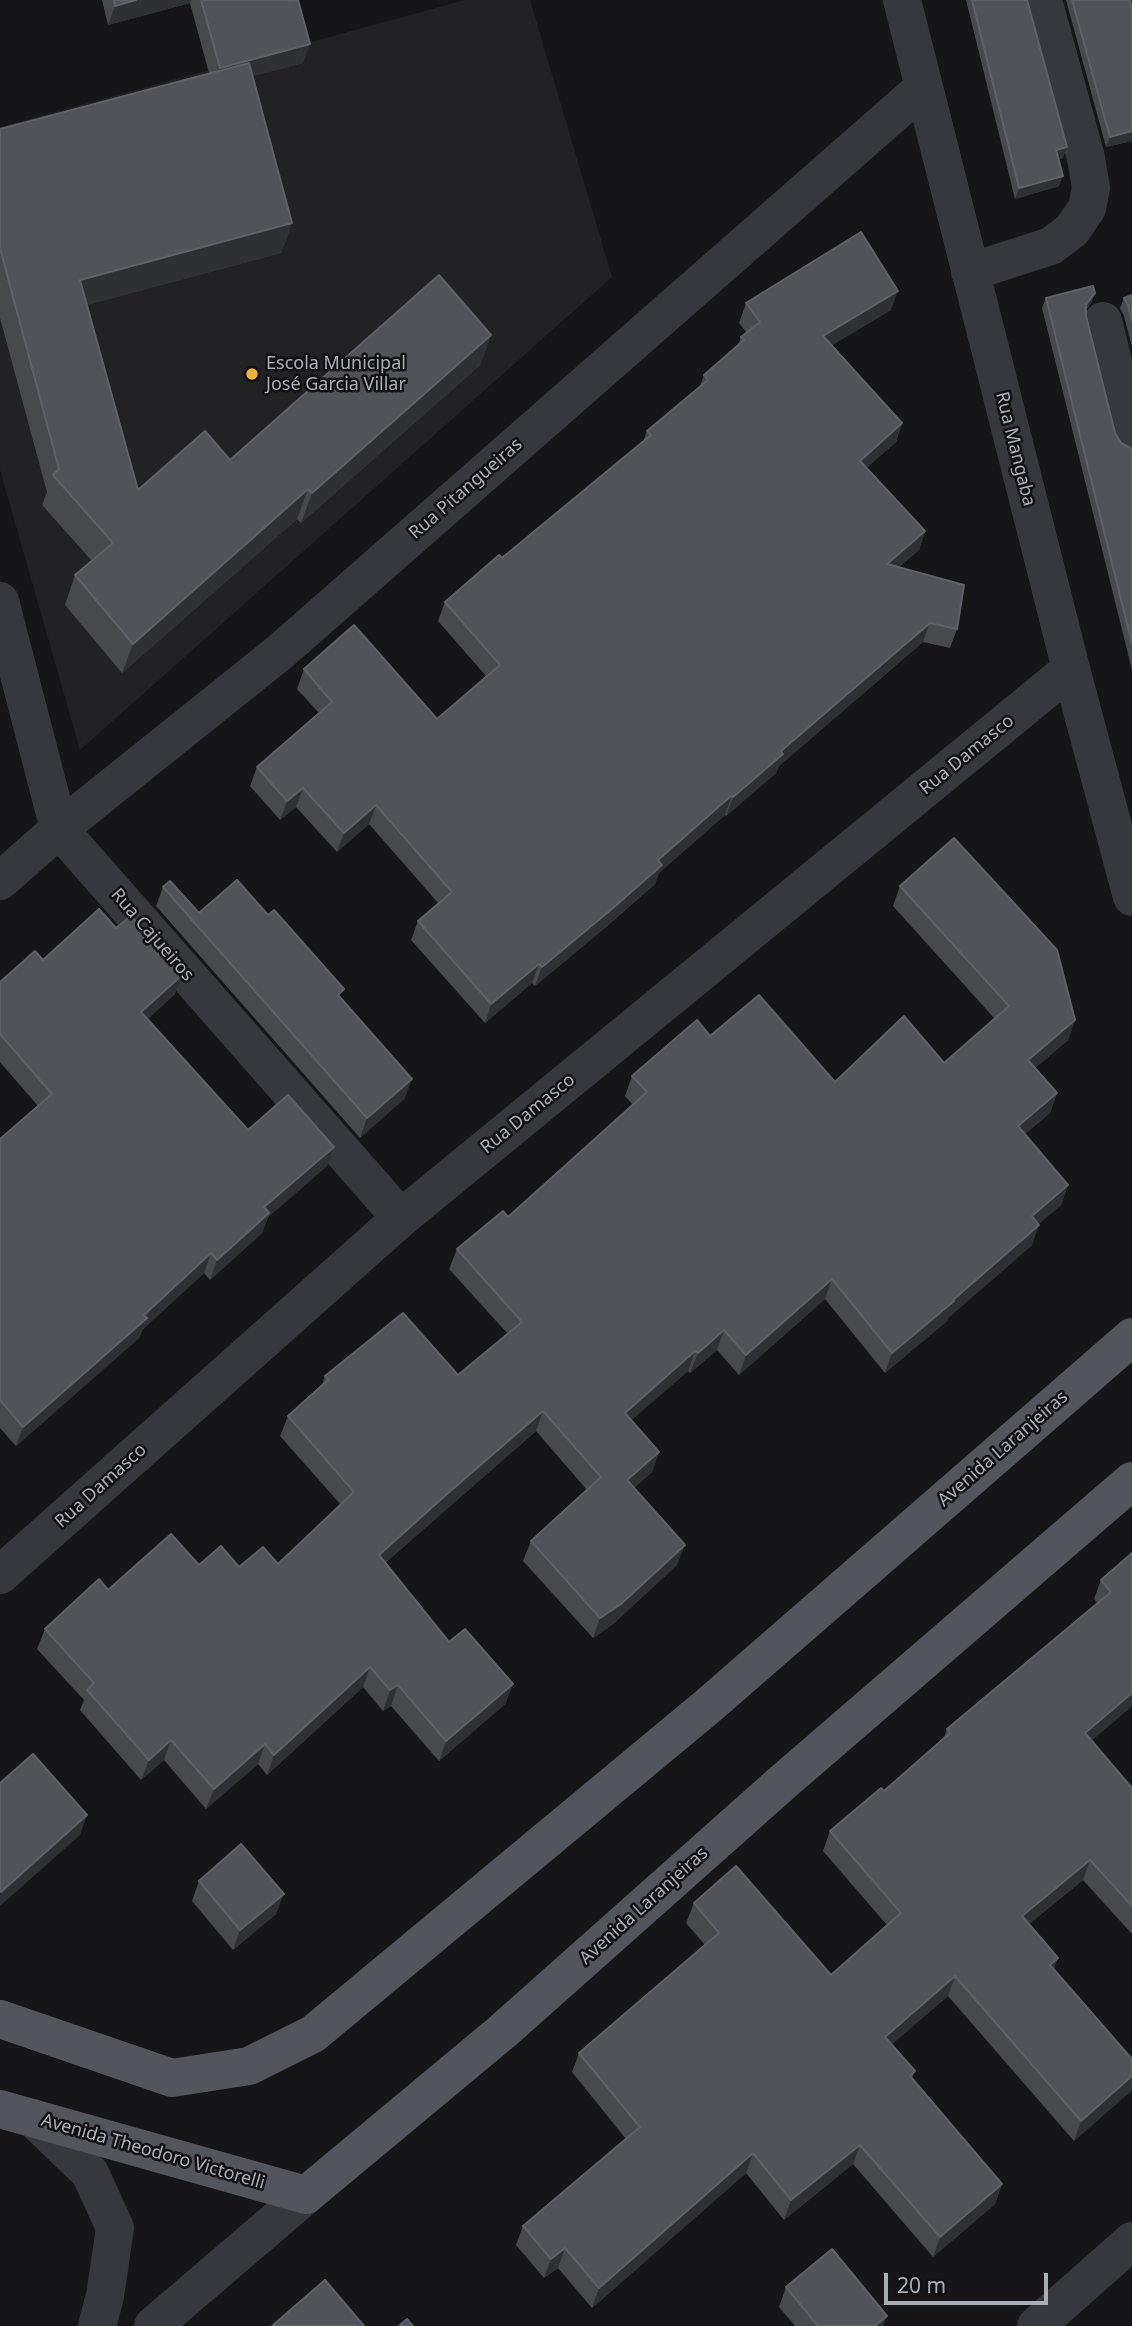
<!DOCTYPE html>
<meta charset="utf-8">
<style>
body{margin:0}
#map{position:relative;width:1132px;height:2326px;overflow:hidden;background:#161618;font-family:"Noto Sans",sans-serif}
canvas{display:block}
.scale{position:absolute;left:884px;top:2273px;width:164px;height:32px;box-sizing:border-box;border:4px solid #a8adb8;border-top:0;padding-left:9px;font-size:21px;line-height:24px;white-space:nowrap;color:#a8adb8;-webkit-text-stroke:5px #111113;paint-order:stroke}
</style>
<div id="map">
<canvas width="1132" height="2326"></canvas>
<div class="scale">20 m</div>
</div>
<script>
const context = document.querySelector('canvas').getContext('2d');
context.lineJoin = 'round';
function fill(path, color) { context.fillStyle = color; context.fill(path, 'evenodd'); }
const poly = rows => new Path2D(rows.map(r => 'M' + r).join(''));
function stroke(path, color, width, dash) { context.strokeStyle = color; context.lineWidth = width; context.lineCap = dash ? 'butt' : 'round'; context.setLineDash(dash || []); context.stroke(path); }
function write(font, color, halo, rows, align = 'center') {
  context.font = font + ' "Noto Sans",sans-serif'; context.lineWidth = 5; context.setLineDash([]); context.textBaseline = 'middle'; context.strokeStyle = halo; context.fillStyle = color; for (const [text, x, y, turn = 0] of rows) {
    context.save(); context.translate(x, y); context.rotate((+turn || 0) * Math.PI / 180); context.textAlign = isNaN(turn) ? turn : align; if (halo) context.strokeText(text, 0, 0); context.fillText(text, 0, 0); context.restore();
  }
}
const built = poly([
 [465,0,530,0,612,277,80,750,0,470,0,127]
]);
const minor = poly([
 [902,0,1071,669,1132,897],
 [970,272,1051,246,1072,230,1087,208,1091,188,1086,158,1043,0],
 [1103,321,1132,438],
 [0,601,59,829,401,1218],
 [0,881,59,829,280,652,923,88],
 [0,1575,401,1218,1071,669],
 [33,2118,90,2173,115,2228,105,2296,97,2326],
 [153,2326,306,2195],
 [1036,2326,1132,2241]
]);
const primary = poly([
 [0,2019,172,2078,249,2066,313,2034,708,1706,1132,1337],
 [0,2109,306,2195,503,2031,783,1782,1132,1481]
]);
const wall = poly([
 [102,0,289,0,303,63,252,76,292,223,281,253,86,305,138,490,230,460,491,335,480,365,301,523,297,519,122,673,65,605,75,575,92,561,42,505,47,492,0,318,0,129,209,73,190,3,108,25],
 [966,0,1027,0,1063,158,1059,159,1059,186,1015,199],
 [1066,0,1130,0,1132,10,1132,141,1106,147],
 [1095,293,1091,303,1086,310,1086,316,1115,433,1121,443,1132,449,1132,670,1042,308,1046,298],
 [1132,295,1132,347,1124,316,1120,308,1124,298],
 [746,303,891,310,832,345,902,423,896,442,866,468,925,531,919,550,899,567,957,629,950,648,923,642,779,766,776,773,726,816,725,815,659,873,655,884,606,927,535,986,532,983,485,1023,411,940,418,921,439,904,369,824,337,852,296,807,280,820,250,786,257,767,319,713,297,689,304,669,437,719,486,676,438,621,445,602,502,558,643,442,647,431,700,386,704,375,738,345,741,337,747,333,739,323],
 [900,886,1075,1020,1068,1040,1035,1068,1057,1093,1050,1113,1025,1134,1068,1185,1061,1205,1038,1224,1032,1245,948,1318,947,1321,885,1373,825,1299,739,1375,717,1350,690,1373,688,1371,631,1420,659,1452,652,1472,634,1488,677,1565,613,1624,593,1638,523,1561,531,1541,587,1490,536,1431,441,1514,385,1563,449,1642,513,1684,505,1704,439,1761,391,1706,383,1711,363,1687,267,1775,258,1764,206,1809,164,1760,141,1780,80,1710,84,1700,37,1649,45,1629,108,1590,199,1565,239,1567,278,1564,341,1505,280,1436,288,1416,322,1385,325,1376,458,1375,508,1334,449,1269,457,1249,508,1217,633,1105,625,1096,632,1076,710,1036,835,1082,944,1063,995,1019,893,906],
 [163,887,199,913,341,998,405,1098,360,1138,156,906],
 [43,960,175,994,147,1019,248,1130,327,1166,268,1217,262,1233,210,1280,204,1273,143,1329,139,1338,16,1446,0,1428,0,1139,38,1106,0,1062,0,982],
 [1132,1553,1132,1706,1092,1740,1132,1788,1132,1934,1083,1880,1029,1924,1054,1969,1132,2059,1132,2090,1074,2141,948,1996,892,2044,915,2071,912,2078,1002,2184,995,2204,933,2257,853,2164,784,2220,746,2173,592,2308,558,2268,544,2278,516,2245,523,2226,626,2139,572,2072,579,2053,705,1945,686,1923,694,1903,831,1975,887,1925,823,1851,830,1831,884,1791,943,1740,947,1729,1097,1603,1094,1599,1101,1580],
 [199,1881,276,1914,233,1950,192,1901],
 [786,2287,883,2326,795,2326,779,2307]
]);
const shadedWall = poly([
 [136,0,191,0,190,3,108,25,115,6],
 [310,44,303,63,213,87,220,68],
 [1132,131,1132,141,1106,147,1110,137],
 [1067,147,1063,158,1053,160,1056,150],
 [1063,176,1059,186,1015,199,1019,188],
 [292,223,281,253,69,310,80,280],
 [898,291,891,310,816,355,823,336],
 [1095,293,1091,303,1082,314,1086,304],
 [491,335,480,365,301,523,312,493],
 [902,423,896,442,853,480,860,461],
 [308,489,297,519,122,673,133,644],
 [925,531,919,550,880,583,887,564],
 [930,623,923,642,779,766,776,773,726,816,733,797,781,751],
 [303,788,296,807,280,820,287,801],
 [732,795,725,815,659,873,655,884,606,927,535,986,542,967,658,860],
 [376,805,369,824,337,852,344,833],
 [539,964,532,983,485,1023,491,1004],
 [182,975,175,994,134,1032,141,1012],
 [1075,1020,1068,1040,1021,1080,1028,1060],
 [412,1079,405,1098,360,1138,367,1118],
 [1057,1093,1050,1113,1010,1146,1018,1126],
 [334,1147,327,1166,268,1217,262,1233,210,1280,217,1260,264,1207],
 [1068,1185,1061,1205,1024,1237,1032,1216],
 [1039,1225,1032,1245,948,1318,947,1321,885,1373,892,1353],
 [211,1253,204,1273,143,1329,139,1338,16,1446,23,1427],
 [832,1279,825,1299,739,1375,746,1355],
 [724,1330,717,1350,690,1373,698,1353],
 [695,1351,688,1371,617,1433,625,1413],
 [543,1411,536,1431,371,1575,379,1555],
 [659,1452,652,1472,619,1500,627,1480],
 [685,1545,677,1565,613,1624,593,1638,600,1618],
 [370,1667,363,1687,267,1775,274,1755],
 [513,1684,505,1704,439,1761,446,1741],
 [398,1685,391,1706,383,1711,390,1690],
 [1132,1693,1132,1706,1078,1752,1085,1733],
 [171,1740,164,1760,141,1780,149,1760],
 [265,1744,258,1764,206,1809,214,1789],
 [87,1815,80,1835,0,1906,0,1895,1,1892],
 [1090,1860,1083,1880,1015,1935,1022,1916],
 [284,1894,276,1914,233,1950,240,1930],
 [1058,1958,1051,1978,1050,1965],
 [955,1976,948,1996,878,2056,885,2037],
 [1132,2076,1132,2090,1074,2141,1081,2121],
 [860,2145,853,2164,784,2220,791,2200],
 [753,2153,746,2173,592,2308,599,2288],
 [1002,2184,995,2204,933,2257,940,2237],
 [565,2248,558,2268,544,2278,551,2259],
 [887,2316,883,2326,875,2326]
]);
const building = poly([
 [114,0,136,0,115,6,114,0],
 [201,0,289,0,289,1,298,0,310,44,220,68,201,0],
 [972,0,1027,0,1067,147,1056,150,1063,176,1019,188,972,0],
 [1072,0,1130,0,1132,10,1132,131,1110,137,1072,0],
 [249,63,292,223,80,280,138,490,205,431,230,460,439,275,491,335,312,493,308,489,133,644,75,575,113,543,53,475,59,469,0,248,0,129,249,63],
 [861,232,898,291,823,336,902,423,860,461,925,531,887,564,964,585,957,629,930,623,781,751,783,754,733,797,732,795,658,860,662,865,613,908,542,967,539,964,491,1004,418,921,452,892,376,805,344,833,303,788,287,801,257,767,332,702,304,669,354,625,437,719,500,665,445,602,499,555,502,558,651,435,647,431,708,380,704,375,744,340,741,337,760,322,746,303,861,232],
 [1093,286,1095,293,1086,304,1086,316,1115,433,1121,443,1132,449,1132,644,1046,298,1093,286],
 [1132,295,1132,321,1128,305,1124,298,1132,295],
 [954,838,1057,950,1075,1020,1028,1060,1057,1093,1018,1126,1068,1185,1032,1216,1039,1225,953,1300,954,1301,892,1353,832,1279,746,1355,724,1330,698,1353,695,1351,625,1413,659,1452,627,1480,685,1545,621,1604,600,1618,531,1541,601,1477,543,1411,448,1493,379,1555,449,1642,465,1629,513,1684,446,1741,398,1685,390,1690,370,1667,274,1755,265,1744,214,1789,171,1740,149,1760,87,1690,94,1683,45,1629,99,1579,108,1590,171,1534,199,1565,221,1546,239,1567,263,1547,278,1564,354,1492,288,1416,328,1380,325,1376,403,1313,458,1375,522,1322,457,1249,503,1211,508,1217,647,1092,632,1076,697,1020,710,1036,759,995,835,1082,904,1016,944,1063,1009,1006,900,886,954,838],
 [237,880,268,915,274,910,344,989,338,995,412,1079,367,1118,163,887,170,881,199,913,237,880],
 [99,909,116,928,131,916,182,975,141,1012,248,1130,288,1095,334,1147,264,1207,269,1213,217,1260,211,1253,144,1315,147,1318,23,1427,0,1400,0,1139,52,1094,0,1034,0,982,35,951,43,960,99,909],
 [1132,1553,1132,1693,1085,1733,1132,1788,1132,1906,1090,1860,1022,1916,1058,1958,1050,1965,1132,2059,1132,2076,1081,2121,955,1976,885,2037,915,2071,910,2076,1002,2184,940,2237,860,2145,791,2200,753,2153,599,2288,565,2248,551,2259,523,2226,640,2127,579,2053,719,1933,694,1903,736,1866,831,1975,901,1913,830,1831,881,1788,884,1791,950,1733,947,1729,1111,1592,1101,1580,1132,1553],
 [33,1754,87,1815,1,1892,0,1891,0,1783,33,1754],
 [241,1844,284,1894,240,1930,199,1881,241,1844],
 [832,2249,887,2316,875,2326,818,2326,786,2287,832,2249],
 [325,2280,364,2326,272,2326,325,2280],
 [407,2319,413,2326,399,2326,407,2319]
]);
const markers = [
 [252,374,7,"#f2b134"]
];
const poiNames = [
 ["Escola Municipal",266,364],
 ["José Garcia Villar",266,385]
];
const streetNames = [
 ["Rua Mangaba",1015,449,76],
 ["Rua Pitangueiras",466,489,-41],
 ["Rua Damasco",967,755,-39],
 ["Rua Cajueiros",152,935,49],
 ["Rua Damasco",528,1114,-39],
 ["Avenida Laranjeiras",1003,1449,-41],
 ["Rua Damasco",101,1486,-42],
 ["Avenida Laranjeiras",644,1906,-42],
 ["Avenida Theodoro Victorelli",153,2152,16]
];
fill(built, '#222225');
stroke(minor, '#37383d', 38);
stroke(primary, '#53555c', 38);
fill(wall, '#47494d');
fill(shadedWall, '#2f3033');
fill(building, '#525359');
stroke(building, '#5f6168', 2);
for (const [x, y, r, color] of markers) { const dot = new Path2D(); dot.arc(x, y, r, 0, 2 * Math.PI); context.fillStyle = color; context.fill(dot); stroke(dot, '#111113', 2.5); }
write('18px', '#a8adb8', '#111113', poiNames, 'left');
write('18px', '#a8adb8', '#111113', streetNames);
</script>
